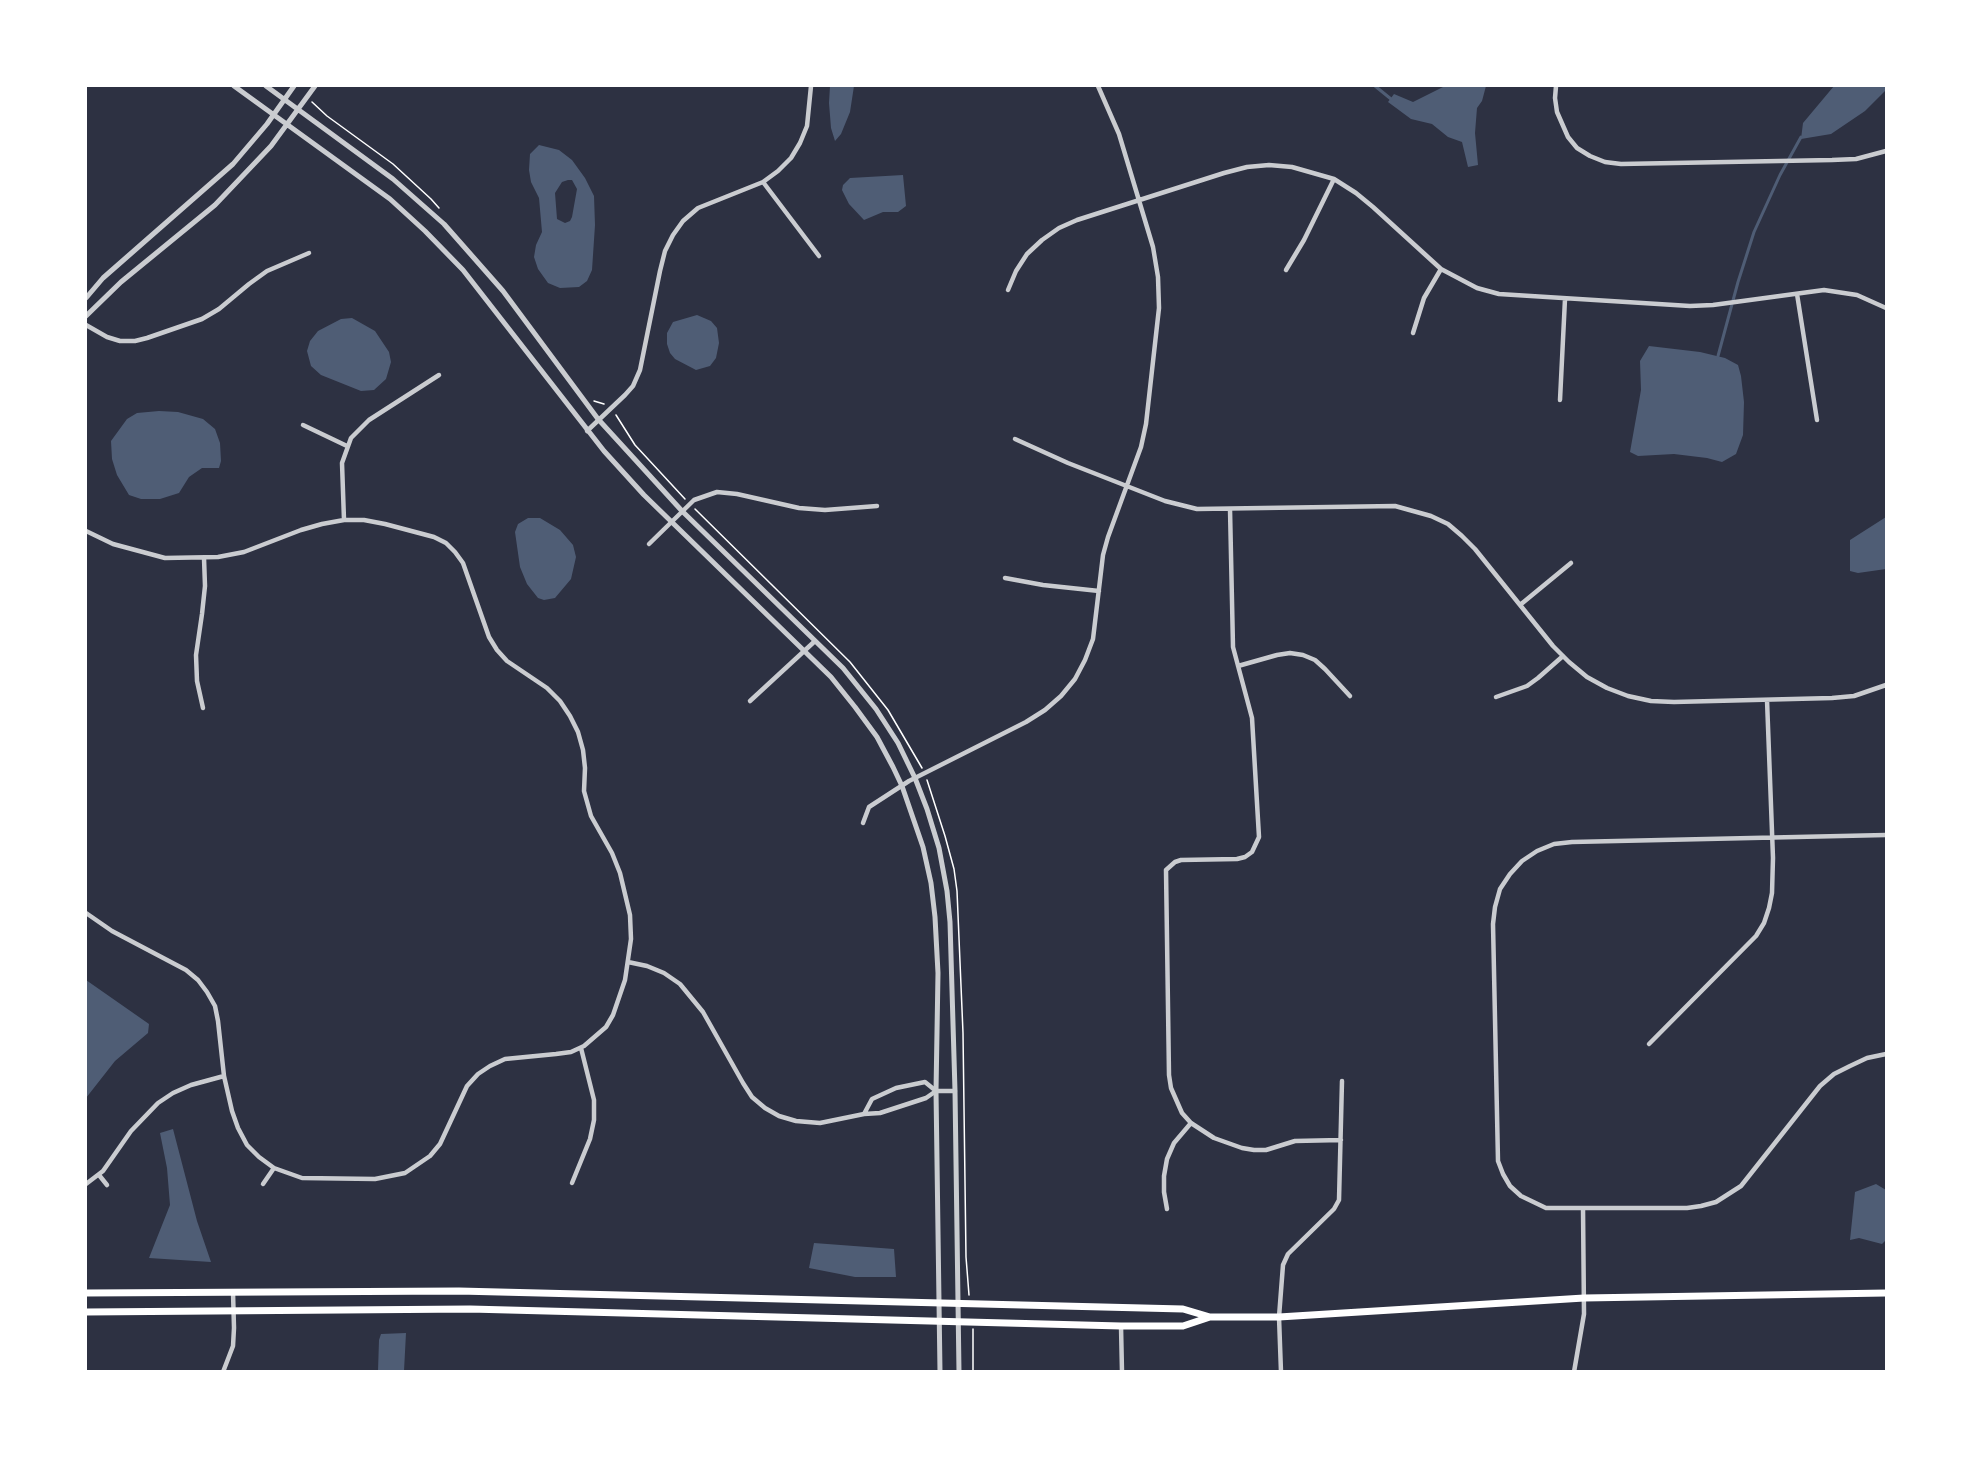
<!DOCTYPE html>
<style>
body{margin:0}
#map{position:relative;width:1972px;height:1457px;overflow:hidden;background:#2d3142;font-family:"Times New Roman",serif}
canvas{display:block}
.frame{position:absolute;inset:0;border:87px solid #fff;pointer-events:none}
</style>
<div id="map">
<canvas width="1972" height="1457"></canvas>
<div class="frame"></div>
</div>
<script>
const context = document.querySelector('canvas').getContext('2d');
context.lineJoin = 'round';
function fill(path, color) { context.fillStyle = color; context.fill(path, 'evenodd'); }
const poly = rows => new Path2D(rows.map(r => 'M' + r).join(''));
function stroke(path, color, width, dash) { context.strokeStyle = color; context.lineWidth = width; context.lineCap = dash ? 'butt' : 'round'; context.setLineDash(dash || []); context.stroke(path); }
const water = poly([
 [830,86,854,86,850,112,841,134,835,141,831,128,829,103],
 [1445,86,1486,86,1482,101,1477,108,1475,133,1478,165,1468,167,1462,142,1448,137,1432,124,1411,119,1388,102,1394,94,1413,102],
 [1834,86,1886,86,1886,90,1865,111,1831,134,1801,139,1803,123],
 [539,145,559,150,572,160,585,178,594,196,595,225,592,270,587,281,579,287,560,288,548,283,538,269,534,257,536,245,542,232,539,198,531,182,529,170,530,154],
 [568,180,572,180,577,189,572,217,570,221,565,223,557,219,555,193,562,182],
 [903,175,906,206,898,212,883,212,864,220,849,204,842,190,843,185,850,178],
 [697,315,711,321,717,328,719,343,716,358,710,366,696,370,675,359,670,353,667,344,667,333,673,322],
 [352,318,375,331,389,352,391,362,386,379,374,390,361,391,321,375,311,366,307,351,310,341,318,331,341,319],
 [1649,346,1700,352,1725,358,1738,365,1741,376,1744,402,1743,435,1736,454,1722,462,1707,458,1674,454,1638,456,1630,452,1641,390,1640,361],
 [159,411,178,412,203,419,215,429,220,443,221,461,219,468,202,468,189,477,179,493,160,499,141,499,129,495,117,475,112,459,111,441,127,419,137,413],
 [1886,517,1886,569,1858,573,1850,571,1850,540],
 [528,518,540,518,560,530,573,545,576,557,571,579,555,598,544,600,538,598,527,584,520,567,515,532,518,524],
 [86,980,149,1024,148,1033,115,1061,86,1098],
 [173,1129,197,1221,211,1262,149,1258,170,1205,167,1168,160,1133],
 [1876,1184,1886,1190,1886,1240,1882,1244,1859,1238,1850,1240,1855,1192],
 [814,1243,894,1249,896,1277,855,1277,809,1268],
 [406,1333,404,1371,378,1371,379,1340,381,1334]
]);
const stream = poly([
 [1375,86,1391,99],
 [1718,356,1738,282,1754,232,1780,175,1801,137]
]);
const path = poly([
 [312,102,327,116,393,164,431,199,439,208],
 [594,401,604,404],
 [616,415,635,445,685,499],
 [695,509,850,662,888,710,922,768],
 [927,780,945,836,954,869,957,891,963,1033],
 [963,1033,966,1257,969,1295],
 [973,1372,973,1329]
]);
const minor = poly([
 [1556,86,1555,98,1557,112,1568,137,1577,148,1590,156,1605,162,1621,164,1832,160,1856,159,1886,151],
 [763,182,819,256],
 [1286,270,1304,240,1334,179],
 [1008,290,1016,271,1027,254,1042,240,1059,228,1077,220,1224,173,1247,167,1269,165,1292,167,1334,179,1356,193,1373,207,1441,269,1477,288,1499,294,1690,306,1713,305,1824,290,1857,295,1886,308],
 [1797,294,1817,420],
 [86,325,107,337,120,341,135,341,147,338,202,319,219,309,249,284,267,271,309,253],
 [1413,333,1424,298,1441,269],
 [1560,400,1565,299],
 [303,425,347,446],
 [587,431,625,395,633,386,640,370,660,271,665,251,673,235,683,221,698,208,763,182,778,171,791,158,800,143,807,126,811,86],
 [1015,439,1068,463,1165,501,1197,509,1395,506,1431,516,1448,524,1462,536,1475,549,1553,646,1569,662,1587,677,1607,688,1628,696,1651,701,1674,702,1832,698,1854,696,1886,685],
 [1230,509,1233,647,1252,718,1259,837,1252,852,1245,857,1237,859,1181,860,1175,862,1166,870,1169,1075,1171,1088,1182,1113,1191,1123,1214,1138,1242,1148,1254,1150,1266,1150,1295,1141,1341,1140],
 [344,520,342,463,351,438,369,420,439,375],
 [86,531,113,544,165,558,218,557,244,552,301,530,322,524,344,520,364,520,385,524,434,537,446,543,455,552,463,563,489,637,497,650,507,661,547,688,560,701,570,716,578,732,583,750,585,768,584,791,591,816,612,853,620,873,630,915,631,939,625,980,613,1015,606,1027,584,1046,571,1052,556,1054,505,1059,490,1066,478,1074,467,1086,440,1144,430,1156,405,1173,375,1179,302,1178,274,1168,259,1157,247,1145,238,1128,232,1111,224,1076,218,1021,215,1006,207,992,198,980,186,970,112,931,86,913],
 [649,544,694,500,717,492,737,494,799,508,825,510,877,506],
 [1005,578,1043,585,1099,591],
 [1520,605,1571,563],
 [1238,666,1277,655,1290,653,1303,655,1315,660,1325,669,1350,696],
 [1496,697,1527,686,1538,678,1563,656],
 [750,701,815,641],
 [203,708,197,681,196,655,202,614,205,586,204,558],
 [863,823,869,807,909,781,1026,722,1045,710,1061,696,1075,679,1085,660,1093,639,1103,555,1108,537,1141,447,1146,424,1159,308,1158,277,1153,247,1119,134,1098,86],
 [1886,835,1572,842,1554,844,1537,851,1522,861,1510,874,1500,889,1495,907,1493,924,1498,1161,1503,1174,1510,1186,1521,1196,1546,1208,1687,1208,1701,1206,1716,1202,1741,1186,1820,1086,1834,1074,1850,1066,1867,1058,1886,1054],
 [628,962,647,966,664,973,680,984,703,1012,743,1083,752,1097,765,1108,779,1116,796,1121,820,1123,864,1114,880,1113,926,1098,936,1091],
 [1649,1044,1756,936,1764,923,1769,908,1772,893,1773,858,1767,700],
 [936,1091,955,1091],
 [864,1114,872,1099,896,1088,925,1082,936,1091],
 [99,1175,107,1185],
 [572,1183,590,1139,594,1120,594,1100,581,1048],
 [86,1184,103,1171,131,1131,158,1103,173,1093,191,1085,224,1076],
 [263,1184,274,1168],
 [1167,1209,1164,1192,1164,1176,1167,1159,1174,1143,1191,1123],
 [1121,1326,1122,1372],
 [223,1372,233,1346,234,1328,233,1292],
 [1281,1372,1279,1317,1283,1265,1288,1254,1334,1209,1339,1200,1342,1081],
 [1574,1372,1584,1314,1583,1208]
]);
const tertiary = poly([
 [234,86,390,199,425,231,463,270,604,451,644,495,831,677,855,707,877,737,893,767,902,786,923,847,931,883,935,917,938,973,936,1091,940,1372],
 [266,86,393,179,444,224,503,291,598,419,682,511,843,668,876,709,898,743,915,778,927,809,939,848,947,891,950,922,955,1091,959,1372],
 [86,298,103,278,233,164,267,124,294,86],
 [86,316,121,282,215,205,271,146,315,86]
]);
const primary = poly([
 [86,1293,459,1291,1183,1309,1210,1317,1279,1317,1584,1298,1886,1293],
 [86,1312,470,1309,1121,1326,1183,1326,1210,1317]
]);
fill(water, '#4f5d75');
stroke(stream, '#4f5d75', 3);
stroke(path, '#fff', 1.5);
stroke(minor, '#caccd0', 4.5);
stroke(tertiary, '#caccd0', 5);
stroke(primary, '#fff', 7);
</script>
